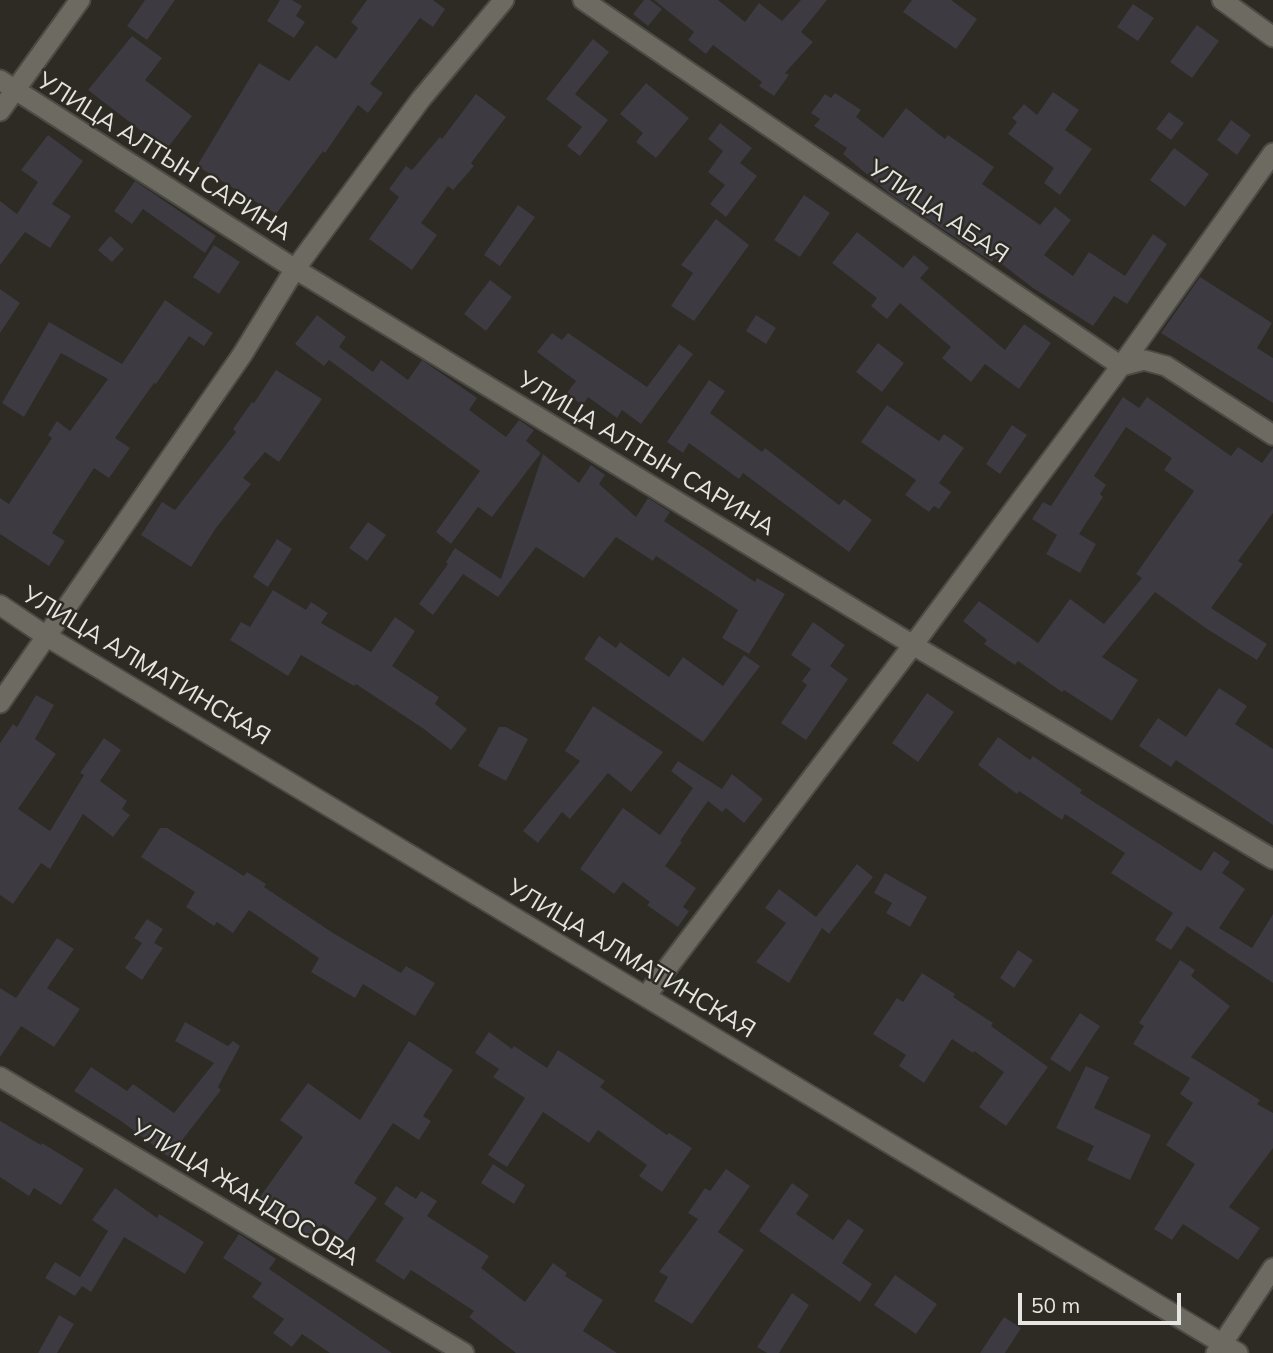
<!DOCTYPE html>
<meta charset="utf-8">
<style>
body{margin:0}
#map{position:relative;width:1273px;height:1353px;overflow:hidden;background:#2d2b24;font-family:Mulish,sans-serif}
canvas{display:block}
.scale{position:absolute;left:1018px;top:1293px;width:163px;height:32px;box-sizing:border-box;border:4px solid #e7e5e1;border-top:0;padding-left:9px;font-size:21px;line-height:24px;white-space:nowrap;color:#e7e5e1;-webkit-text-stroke:5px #2d2b24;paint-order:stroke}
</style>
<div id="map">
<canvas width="1273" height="1353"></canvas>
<div class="scale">50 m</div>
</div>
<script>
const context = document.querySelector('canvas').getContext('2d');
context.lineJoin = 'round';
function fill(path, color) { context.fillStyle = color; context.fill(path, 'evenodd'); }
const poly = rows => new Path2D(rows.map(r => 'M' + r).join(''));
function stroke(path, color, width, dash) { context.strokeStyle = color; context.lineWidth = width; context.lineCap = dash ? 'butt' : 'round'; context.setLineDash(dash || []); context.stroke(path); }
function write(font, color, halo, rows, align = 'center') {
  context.font = font + ' Mulish,sans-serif'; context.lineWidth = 5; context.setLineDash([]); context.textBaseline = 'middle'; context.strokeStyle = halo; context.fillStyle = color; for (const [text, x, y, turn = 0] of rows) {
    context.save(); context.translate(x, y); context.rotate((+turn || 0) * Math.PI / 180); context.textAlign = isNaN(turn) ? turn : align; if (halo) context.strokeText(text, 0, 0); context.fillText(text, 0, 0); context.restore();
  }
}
const building = poly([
 [145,0,175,0,147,40,127,26],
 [280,0,292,0,302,6,296,16,305,22,294,38,267,21],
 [367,0,433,0,445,9,433,27,420,18,370,84,383,93,368,113,358,105,325,153,323,151,276,214,197,166,259,63,289,81,316,45,336,59,358,28,351,22],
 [644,0,650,0,662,9,648,26,633,14],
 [654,0,718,0,745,22,759,3,782,21,801,0,827,0,801,32,813,42,785,73,789,75,774,96,759,86,762,82,713,45,706,54,688,40,694,32],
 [912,0,951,0,977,19,956,49,903,12],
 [1133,4,1154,18,1138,41,1117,27],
 [1197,25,1219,41,1192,78,1170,62],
 [132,36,162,58,145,80,192,116,166,150,88,90],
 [593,39,609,52,575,94,608,120,580,156,567,146,582,127,546,99],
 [646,83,689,118,656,158,636,142,643,133,620,114],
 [1053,92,1079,110,1065,130,1092,149,1060,195,1044,183,1054,168,1008,134,1017,122,1012,118,1024,104,1037,115],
 [835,93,861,110,856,117,883,138,906,108,945,139,948,135,994,167,982,184,1040,225,1055,207,1071,220,1044,255,1073,276,1089,252,1125,276,1153,234,1167,244,1127,304,1114,296,1093,326,1033,288,994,258,992,262,890,194,843,154,847,148,814,126,820,119,811,113,825,94,831,98],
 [476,94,506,117,471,163,474,166,453,190,448,186,421,223,437,235,412,270,369,239,399,197,389,189,406,166,412,170,440,137,442,139],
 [1169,112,1184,123,1171,140,1156,129],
 [1231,120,1251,135,1237,155,1217,140],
 [720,123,752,148,740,163,757,176,726,217,710,204,725,185,708,172,723,151,708,139],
 [48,135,83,161,52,204,71,216,50,248,25,232,0,265,0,201,17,214,38,182,21,170],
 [1174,148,1209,174,1185,207,1150,180],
 [135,181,216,236,205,253,143,209,132,224,114,211],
 [804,195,830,213,800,257,774,240],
 [518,205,535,217,500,266,484,255],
 [716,219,749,245,694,321,671,306,693,273,681,265],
 [857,232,903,268,914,255,929,268,920,278,1005,350,1024,324,1051,343,1019,389,985,364,971,382,942,358,951,347,900,303,887,319,871,306,877,298,832,263],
 [110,236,124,249,112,262,98,250],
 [214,245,240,262,219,294,193,277],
 [1200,277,1272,323,1257,348,1273,358,1273,403,1161,333],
 [490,280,512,297,486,331,464,314],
 [0,289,20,303,0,333],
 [165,300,213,333,204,346,189,336,156,384,154,383,115,438,130,448,109,478,94,468,52,533,65,541,49,566,0,534,0,498,9,504,52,438,48,435,57,421,70,431,108,379,61,353,24,417,2,403,49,322,122,364],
 [317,315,346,337,339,347,373,372,381,360,408,380,422,360,477,398,469,410,506,437,519,420,534,430,526,441,541,453,492,517,478,507,451,544,436,532,480,471,329,360,324,366,295,344],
 [756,315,776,328,766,344,746,331],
 [552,333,562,340,568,333,647,387,679,344,693,354,641,424,622,410,617,418,588,397,583,405,566,394,576,381,537,352],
 [878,343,904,363,882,392,856,372],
 [276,370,322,399,279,462,265,452,243,478,251,484,216,528,191,567,141,535,162,502,175,510,236,432,233,429,252,402,254,403],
 [709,380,725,391,710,413,762,452,765,448,839,505,844,499,872,520,849,552,743,473,739,479,689,443,683,453,667,442],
 [1123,397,1139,408,1147,397,1231,456,1238,447,1262,463,1273,448,1273,513,1238,561,1243,564,1211,608,1267,644,1257,660,1207,629,1155,592,1102,657,1138,680,1112,721,1064,690,1062,692,1018,661,1015,665,984,644,987,640,963,621,979,601,1038,643,1070,599,1104,624,1142,578,1136,574,1194,491,1164,470,1172,458,1126,427,1094,476,1106,485,1100,494,1103,497,1079,534,1096,544,1080,573,1046,554,1057,535,1032,519,1043,502,1051,506],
 [887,405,939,441,944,434,964,448,939,483,951,492,939,509,934,506,929,512,905,495,916,480,861,442],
 [1012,425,1027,435,1000,474,986,464],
 [543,454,579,483,591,465,605,475,599,484,636,517,648,498,670,512,664,521,755,582,757,578,785,594,749,654,722,638,738,610,656,556,653,561,616,537,584,578,536,547,498,597,463,574,433,615,419,604,448,564,446,562,455,548,501,579],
 [368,522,386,535,367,561,349,548],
 [277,539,292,549,268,587,253,577],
 [273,590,306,610,311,602,328,613,321,623,371,652,395,617,415,631,392,666,439,697,435,704,467,729,451,750,424,729,356,684,354,686,301,655,288,676,230,640,241,622,250,627],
 [813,622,845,645,830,666,848,679,806,740,781,723,807,685,802,681,811,669,791,655],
 [599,636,616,648,620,642,669,677,683,657,723,686,744,655,760,666,703,742,584,659],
 [1219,688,1247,706,1235,724,1273,749,1273,825,1176,760,1171,767,1139,746,1158,718,1186,737],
 [927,693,954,712,918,762,892,743],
 [36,695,54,705,35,739,56,754,18,809,50,831,84,775,80,773,104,738,121,750,100,781,127,801,122,809,130,815,113,837,83,814,50,869,41,863,13,904,0,895,0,743,13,724,17,727],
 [593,706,663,752,631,792,608,773,570,819,562,812,538,843,523,831,580,761,565,751],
 [499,727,506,727,528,739,506,781,478,766],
 [998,737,1030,760,1033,756,1082,790,1080,793,1201,871,1214,851,1230,862,1222,873,1245,889,1219,928,1252,948,1273,914,1273,983,1187,926,1171,950,1155,940,1173,913,1111,873,1125,853,1065,814,1062,820,1019,791,1017,794,978,765],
 [678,761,722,789,732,774,763,799,744,823,726,808,722,812,708,801,680,841,682,842,665,866,696,888,683,907,689,911,678,927,647,905,650,902,623,882,614,894,580,869,623,808,660,835,693,788,671,771],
 [160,828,167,828,244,876,247,872,266,884,264,887,333,933,401,973,406,966,435,983,415,1016,363,984,355,998,311,972,319,958,249,910,233,933,217,922,214,926,186,907,195,892,141,857],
 [857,864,873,877,829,934,822,928,789,983,756,962,786,923,765,908,779,889,816,917],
 [885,873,927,897,910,927,886,913,892,903,874,893],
 [147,919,163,929,154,943,163,948,142,980,125,968,142,943,134,938],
 [57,938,74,949,47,988,80,1009,54,1047,21,1026,0,1057,0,988,16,998],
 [1018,950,1033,960,1014,988,1000,978],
 [1180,960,1195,970,1191,976,1230,1006,1191,1057,1260,1100,1257,1104,1273,1113,1273,1148,1229,1207,1260,1228,1238,1260,1183,1224,1172,1240,1154,1229,1195,1164,1166,1145,1193,1103,1180,1094,1190,1078,1133,1044,1144,1026,1139,1023],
 [922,973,955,994,953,997,993,1023,991,1026,1048,1067,1006,1126,979,1107,1004,1072,974,1051,973,1053,952,1039,924,1083,899,1066,906,1055,873,1034,897,998,903,1002],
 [1080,1013,1100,1026,1070,1072,1050,1059],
 [185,1022,228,1046,233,1041,240,1046,218,1087,221,1090,169,1157,121,1121,74,1091,91,1067,127,1091,133,1084,174,1113,214,1063,175,1041],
 [489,1032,512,1049,514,1046,547,1068,558,1050,605,1081,600,1087,667,1135,669,1133,692,1148,662,1192,639,1176,647,1165,598,1130,589,1143,543,1112,507,1167,488,1155,525,1098,493,1077,499,1069,475,1053],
 [409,1041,453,1070,423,1116,431,1121,419,1140,393,1123,354,1183,377,1198,347,1241,323,1224,313,1239,257,1201,303,1137,280,1120,308,1083,360,1120],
 [1086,1066,1109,1077,1094,1108,1151,1135,1130,1180,1087,1160,1094,1146,1056,1128],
 [0,1121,41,1145,42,1143,84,1169,61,1205,34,1188,29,1196,0,1177],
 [493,1164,525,1185,514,1204,481,1183],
 [726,1169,750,1186,718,1232,744,1250,692,1324,654,1301,668,1277,659,1272,698,1219,688,1213,705,1188,710,1191],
 [792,1183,809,1195,796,1214,833,1240,848,1219,864,1230,842,1263,872,1284,860,1302,759,1231],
 [396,1186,416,1199,421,1191,437,1201,427,1216,489,1256,481,1268,525,1302,553,1263,567,1273,565,1276,603,1300,583,1331,617,1353,516,1353,469,1317,474,1311,411,1270,404,1280,375,1261,404,1218,384,1204],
 [115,1188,157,1218,159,1214,204,1242,185,1274,124,1237,91,1292,82,1286,75,1296,45,1278,55,1262,80,1277,108,1231,92,1220],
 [239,1234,276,1259,269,1269,392,1353,330,1353,302,1334,292,1347,273,1333,284,1319,252,1297,262,1283,223,1258],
 [895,1275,937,1304,916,1334,874,1305],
 [792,1293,809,1305,779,1353,767,1353,757,1347],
 [59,1315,74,1324,57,1353,38,1353],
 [1004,1317,1021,1328,1005,1353,980,1353]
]);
const minor = poly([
 [583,0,1121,366,1144,360,1166,366,1273,435],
 [1222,0,1273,37],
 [0,80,295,269,913,645,1273,859],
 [0,111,80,0],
 [0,703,242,355,295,269,421,99,504,0],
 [646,996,913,645,1121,366,1273,153],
 [0,1077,464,1353],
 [1216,1353,1273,1268]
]);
const tertiary = poly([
 [0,605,46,636,1238,1353]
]);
const streetNames = [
 ["УЛИЦА АЛТЫН САРИНА",164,157,32],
 ["УЛИЦА АБАЯ",938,212,34],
 ["УЛИЦА АЛТЫН САРИНА",646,454,31],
 ["УЛИЦА АЛМАТИНСКАЯ",146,666,31],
 ["УЛИЦА АЛМАТИНСКАЯ",631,959,31],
 ["УЛИЦА ЖАНДОСОВА",245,1193,31]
];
fill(building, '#3d3a41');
stroke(minor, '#4c4a44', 23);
stroke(tertiary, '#4c4a44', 23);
stroke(minor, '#6d6a62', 19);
stroke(tertiary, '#6d6a62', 19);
write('24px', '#e7e5e1', '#2d2b24', streetNames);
</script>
